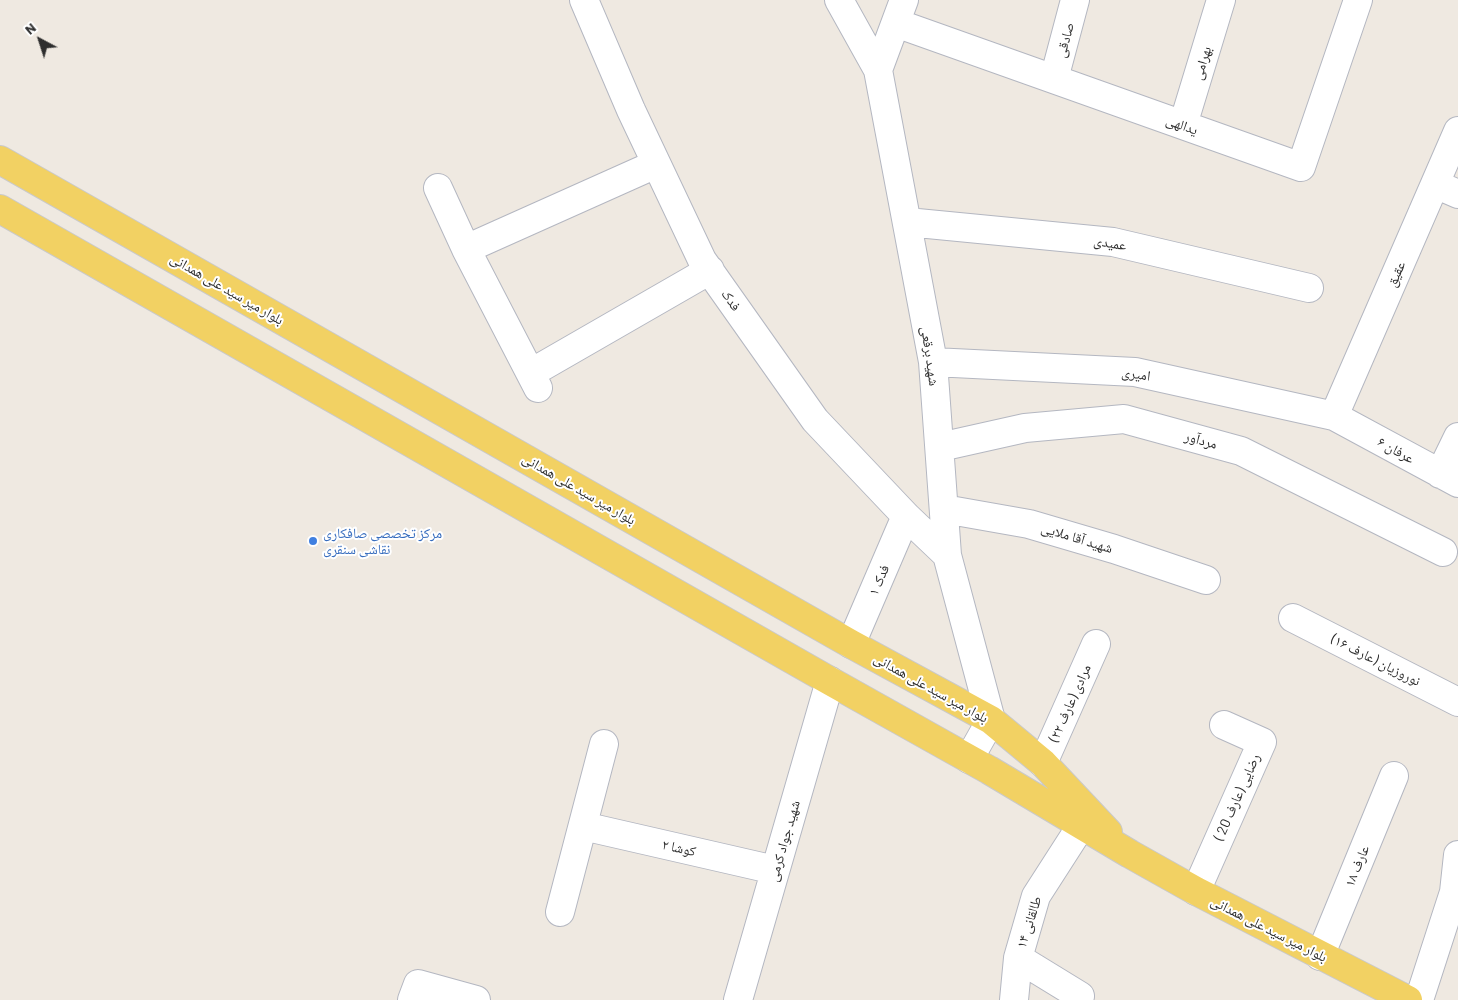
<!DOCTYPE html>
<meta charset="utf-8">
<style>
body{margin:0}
#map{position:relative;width:1458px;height:1000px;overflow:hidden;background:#efe9e1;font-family:Barlow,sans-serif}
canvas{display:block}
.north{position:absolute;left:15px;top:15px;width:50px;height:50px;-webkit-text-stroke:4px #fff;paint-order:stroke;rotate:320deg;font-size:14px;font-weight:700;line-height:20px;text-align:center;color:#2e2e2e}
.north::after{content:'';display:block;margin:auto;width:18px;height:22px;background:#2e2e2e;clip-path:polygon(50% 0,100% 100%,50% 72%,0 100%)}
</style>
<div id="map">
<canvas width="1458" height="1000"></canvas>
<div class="north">N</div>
</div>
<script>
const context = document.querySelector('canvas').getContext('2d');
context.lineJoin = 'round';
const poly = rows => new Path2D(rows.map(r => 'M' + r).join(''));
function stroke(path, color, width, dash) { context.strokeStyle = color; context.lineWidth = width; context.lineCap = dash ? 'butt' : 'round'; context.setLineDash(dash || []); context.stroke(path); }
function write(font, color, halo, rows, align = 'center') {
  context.font = font + ' Barlow,"Noto Naskh Arabic",sans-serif'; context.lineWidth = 4; context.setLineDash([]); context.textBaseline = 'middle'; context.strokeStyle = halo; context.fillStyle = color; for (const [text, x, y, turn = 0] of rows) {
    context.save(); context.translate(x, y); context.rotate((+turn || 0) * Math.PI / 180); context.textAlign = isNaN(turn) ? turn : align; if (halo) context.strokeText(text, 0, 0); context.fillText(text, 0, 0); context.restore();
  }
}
const minor = poly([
 [584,0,631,110,702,260,815,420,906,516,947,555],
 [839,0,878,70,933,362,947,555,991,720,969,759],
 [896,23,1301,167,1358,0],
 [878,70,904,0],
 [1054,79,1075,0],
 [1183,125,1221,0],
 [1435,184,1458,194],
 [438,188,466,249,538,388],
 [907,222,1113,242,1309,288],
 [466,249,656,164],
 [933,362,1135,372,1334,416,1458,483],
 [531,373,710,270],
 [1334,416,1458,131],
 [940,447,1025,428,1124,419,1241,451,1443,552],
 [1440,474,1458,437],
 [944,509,1029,524,1114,549,1206,580],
 [1293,618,1458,702],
 [851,644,906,516],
 [1043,763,1096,644],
 [583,826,775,870],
 [1196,891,1262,742,1224,725],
 [560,912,604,744],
 [1320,956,1394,776],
 [1018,958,1080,996],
 [412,1000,418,984,476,1000],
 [738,1000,830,681],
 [1014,1000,1018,958,1036,896,1081,826],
 [1419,1000,1454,892,1458,855]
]);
const major = poly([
 [0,160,851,644,991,720,1043,763,1108,832],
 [0,209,830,681,989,770,1130,854,1196,891,1408,1000]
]);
const markers = [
 [313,541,5,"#3f7fe0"]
];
const streetNames = [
 ["صادقی",1065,40,-75],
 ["بهرامی",1202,63,-73],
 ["یدالهی",1182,125,20],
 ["عمیدی",1110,243,9],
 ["عقیق",1396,274,-66],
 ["بلوار میر سید علی همدانی",227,289,30],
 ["فدک",731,300,55],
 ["شهید برقعی",930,356,82],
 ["امیری",1136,374,8],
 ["مردآور",1201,440,15],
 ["عرفان ۶",1396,450,29],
 ["بلوار میر سید علی همدانی",579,489,30],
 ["شهید آقا ملایی",1077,538,17],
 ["فدک ۱",879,580,-67],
 ["نوروزیان (عارف ۱۶)",1376,660,27],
 ["بلوار میر سید علی همدانی",931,688,29],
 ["مرادی (عارف ۲۲)",1070,703,-66],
 ["رضایی (عارف 20 )",1237,797,-66],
 ["شهید جواد کرمی",784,841,-74],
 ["کوشا ۲",679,848,13],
 ["عارف ۱۸",1357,866,-68],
 ["طالقانی ۱۴",1029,922,-72],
 ["بلوار میر سید علی همدانی",1269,929,27]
];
const shopNames = [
 ["مرکز تخصصی صافکاری",323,533],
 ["نقاشی سنقری",323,549]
];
stroke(minor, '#b4b7c1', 30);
stroke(major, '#c9c9c9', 30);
stroke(minor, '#fff', 28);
stroke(major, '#f2d163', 28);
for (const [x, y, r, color] of markers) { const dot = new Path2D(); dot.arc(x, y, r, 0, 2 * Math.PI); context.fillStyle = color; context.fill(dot); stroke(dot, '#fff', 2); }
write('14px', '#2e2e2e', '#fff', streetNames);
write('14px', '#366cbe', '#fff', shopNames, 'left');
</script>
